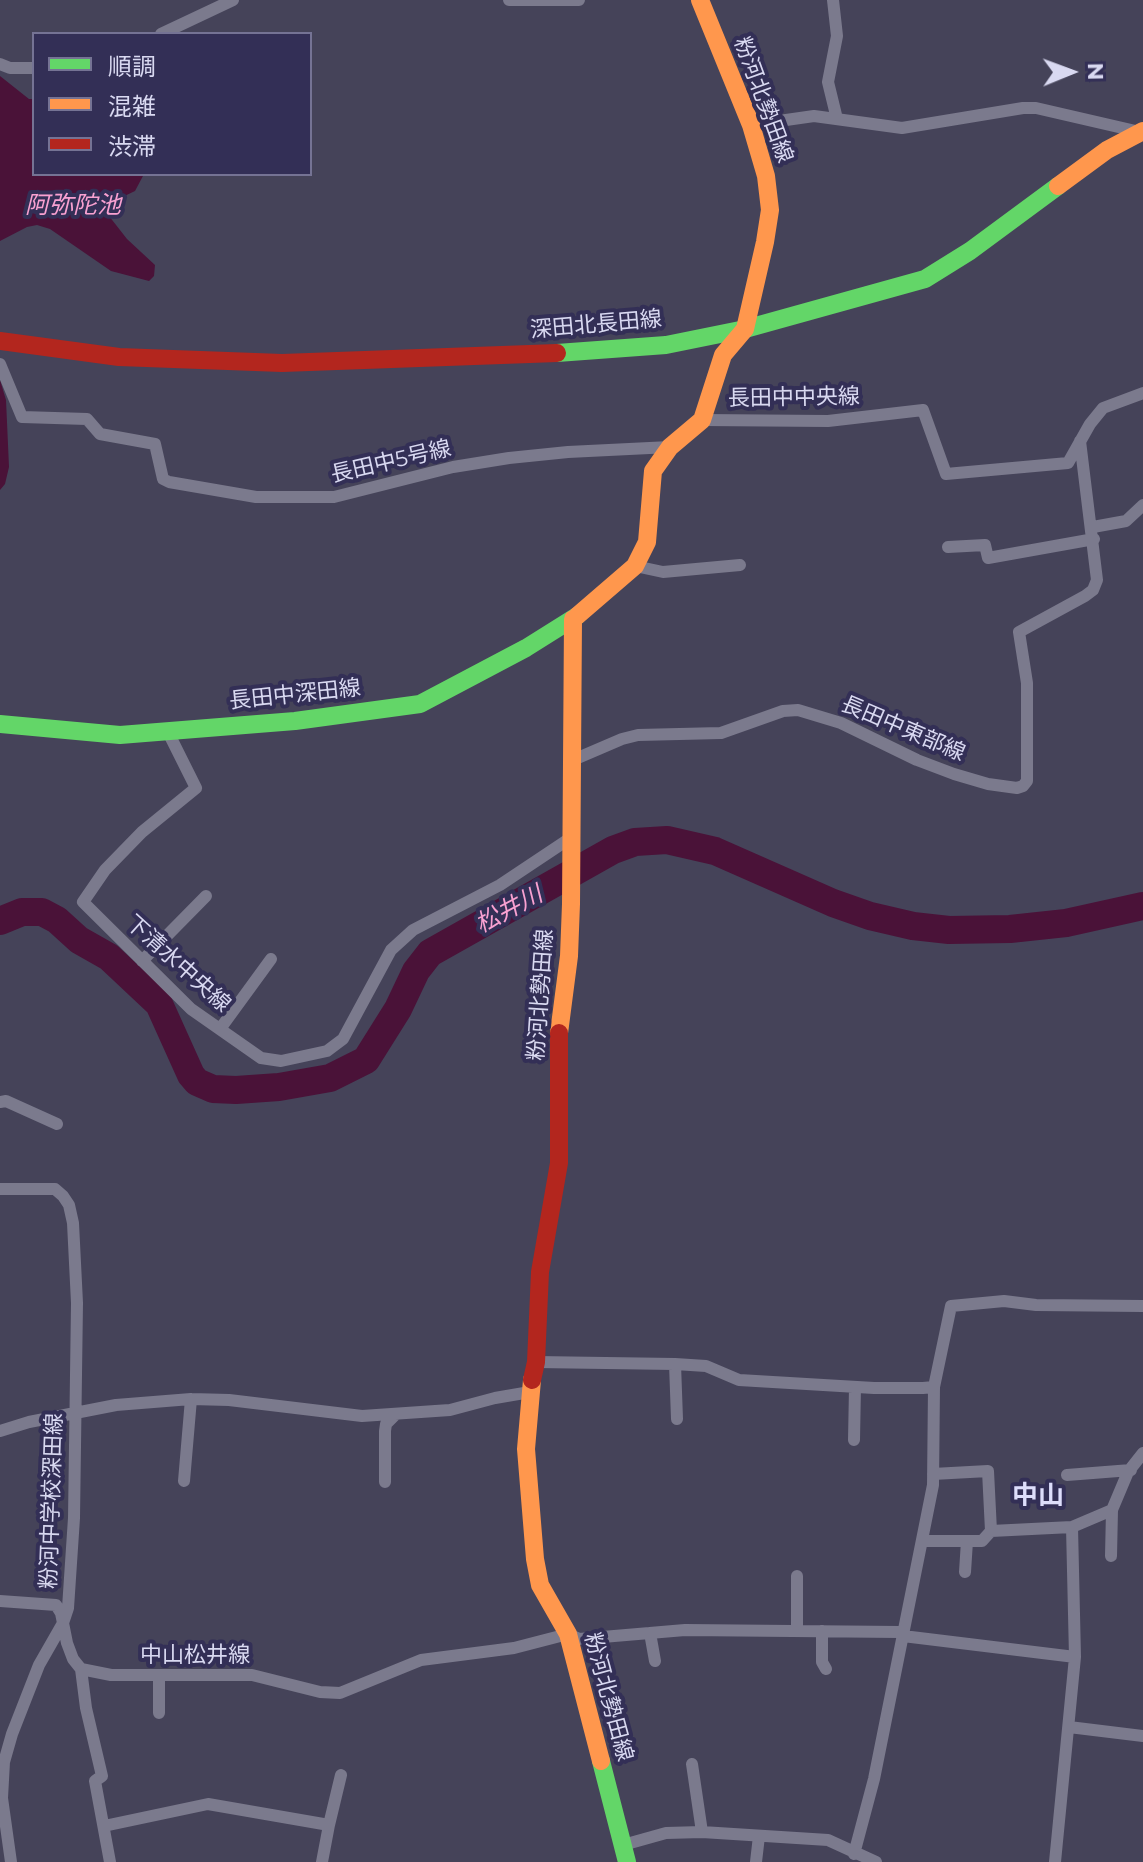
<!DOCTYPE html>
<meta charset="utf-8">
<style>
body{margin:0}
#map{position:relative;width:1143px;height:1862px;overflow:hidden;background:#454359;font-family:Montserrat,"Noto Sans JP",sans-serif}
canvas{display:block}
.legend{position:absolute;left:32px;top:32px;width:280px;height:144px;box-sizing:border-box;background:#332f56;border:2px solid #757394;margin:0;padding:10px 14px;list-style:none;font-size:24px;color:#d9d9f1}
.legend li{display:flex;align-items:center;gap:16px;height:40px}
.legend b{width:40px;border:2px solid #757394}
.north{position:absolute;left:1031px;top:32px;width:80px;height:80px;-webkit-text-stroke:6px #332f56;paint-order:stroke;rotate:89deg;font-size:22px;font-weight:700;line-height:32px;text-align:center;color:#d9d9f1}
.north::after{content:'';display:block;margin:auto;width:28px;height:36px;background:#d9d9f1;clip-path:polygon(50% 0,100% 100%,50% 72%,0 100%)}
</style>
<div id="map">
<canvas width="1143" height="1862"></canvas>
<ul class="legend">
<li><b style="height:10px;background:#63d668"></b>順調</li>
<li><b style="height:10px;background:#ff974d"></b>混雑</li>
<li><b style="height:10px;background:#b3261e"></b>渋滞</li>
</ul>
<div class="north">N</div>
</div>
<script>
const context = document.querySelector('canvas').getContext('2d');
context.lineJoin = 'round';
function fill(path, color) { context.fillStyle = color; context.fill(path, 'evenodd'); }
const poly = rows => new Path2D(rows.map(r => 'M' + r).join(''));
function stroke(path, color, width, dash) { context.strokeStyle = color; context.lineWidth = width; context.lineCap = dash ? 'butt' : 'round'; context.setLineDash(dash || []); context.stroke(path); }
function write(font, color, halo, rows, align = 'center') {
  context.font = font + ' Montserrat,"Noto Sans JP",sans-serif'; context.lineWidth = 8; context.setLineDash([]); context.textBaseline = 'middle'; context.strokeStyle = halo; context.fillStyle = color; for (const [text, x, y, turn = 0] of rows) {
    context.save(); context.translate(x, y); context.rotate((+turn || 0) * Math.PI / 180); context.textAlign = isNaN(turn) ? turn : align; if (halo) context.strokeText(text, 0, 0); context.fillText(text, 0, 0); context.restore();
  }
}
const water = poly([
 [0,76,29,99,34,99,34,174,144,174,135,191,114,201,107,208,109,216,127,239,155,265,154,276,149,281,111,271,50,229,37,225,27,227,0,241],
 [0,380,6,400,9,467,5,484,0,490]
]);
const river = poly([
 [0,921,22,912,42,912,57,920,79,940,109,957,159,1004,191,1075,197,1082,213,1089,236,1090,279,1087,330,1078,366,1060,398,1009,416,971,430,953,613,850,635,842,667,840,715,851,833,903,870,916,913,926,949,930,1010,929,1066,923,1143,906]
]);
const street = poly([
 [509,0,579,0],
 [833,0,837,36,828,82,837,119],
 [161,34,233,0],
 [0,64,10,68,34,68],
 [751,125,814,116,902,128,1023,108,1036,108,1140,132],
 [0,364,22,417,87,419,100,434,155,444,163,479,169,482,256,497,334,497,453,467,509,458,568,452,670,447],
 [702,420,828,421,923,410,946,474,1068,463,1090,424,1103,408,1143,393],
 [1093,527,1126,521,1143,505],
 [948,547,985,545,988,558,1094,539],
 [635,566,663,572,740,565],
 [168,732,196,788,142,832,105,870,83,902,191,1009,261,1058,281,1061,327,1051,343,1039,391,950,413,930,500,885,572,837],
 [573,760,622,739,638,735,721,733,783,711,798,710,841,723,917,760,954,774,988,784,1017,788,1023,786,1027,781,1027,683,1019,632,1085,596,1093,590,1097,580,1080,441],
 [142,961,206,896],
 [220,1029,271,959],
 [0,1102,6,1101,57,1124],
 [0,1189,55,1189,63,1196,69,1205,73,1223,77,1303,74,1518,68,1608,63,1623,39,1665,12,1734,4,1762,2,1798,11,1862],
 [536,1362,675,1364,706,1366,739,1380,874,1388,923,1388,934,1387,951,1306,1004,1301,1036,1305,1143,1306],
 [675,1364,677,1419],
 [0,1431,29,1422,116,1405,191,1399,229,1400,362,1416,450,1410,495,1398,530,1392],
 [854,1440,855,1387],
 [933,1474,988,1471,991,1531],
 [1067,1475,1131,1470],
 [184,1481,191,1399],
 [385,1482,385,1431,386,1424,395,1415],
 [922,1541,982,1541,991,1531,1072,1527,1112,1510,1128,1472,1143,1453],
 [1111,1556,1112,1510],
 [965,1572,967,1541],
 [797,1576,797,1631],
 [0,1601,56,1605,61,1613,67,1643,73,1659,81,1669,111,1675,252,1675,320,1692,340,1693,421,1660,514,1648,568,1634,579,1639,685,1630,900,1632,903,1636,1075,1657],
 [822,1631,822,1662,826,1669],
 [650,1633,655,1661],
 [81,1669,86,1708,102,1776,95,1781,110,1862],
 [159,1676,159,1713],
 [1069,1727,1143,1736],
 [692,1764,702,1832],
 [329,1825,341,1775],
 [104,1826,208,1804,329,1825,322,1862],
 [623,1845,666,1833,702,1832,828,1840,876,1862],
 [854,1854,874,1779,933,1485,934,1387],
 [756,1862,759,1836],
 [1055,1862,1075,1657,1072,1527]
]);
const fast = poly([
 [557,353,666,345,745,329,925,279,970,251,1058,186],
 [0,724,120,735,295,721,420,704,526,648,577,616],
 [601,1761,627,1862]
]);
const slow = poly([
 [1058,186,1107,150,1143,131],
 [577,616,635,566,647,542,653,471,670,447,702,420,723,355,745,329,765,242,770,210,766,176,751,125,700,0],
 [559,1033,569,956,571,904,573,619],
 [532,1380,526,1449,535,1559,540,1585,568,1634,601,1761]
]);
const jam = poly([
 [0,341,119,357,282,363,557,353],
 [532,1380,536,1362,540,1272,559,1163,559,1033]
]);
const streetNames = [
 ["粉河北勢田線",763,100,70],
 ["深田北長田線",596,325,-5],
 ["長田中中央線",794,398,-1],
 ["長田中5号線",391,462,-13],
 ["長田中深田線",295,695,-6],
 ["長田中東部線",903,729,23],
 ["下清水中央線",178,964,42],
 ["粉河北勢田線",541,995,-86],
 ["粉河中学校深田線",52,1501,-88],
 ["中山松井線",195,1656],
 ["粉河北勢田線",608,1697,75]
];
const waterNames = [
 ["阿弥陀池",73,206],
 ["松井川",509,910,-28]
];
const quarterNames = [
 ["中山",1038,1496]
];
fill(water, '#4a1238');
stroke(river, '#4a1238', 28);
stroke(street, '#7b7a8d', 12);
stroke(fast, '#63d668', 18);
stroke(slow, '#ff974d', 18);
stroke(jam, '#b3261e', 18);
write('22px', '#d9d9f1', '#332f56', streetNames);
write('italic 24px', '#f9a1d1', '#332f56', waterNames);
write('bold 26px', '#ddddfb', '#332f56', quarterNames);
</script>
